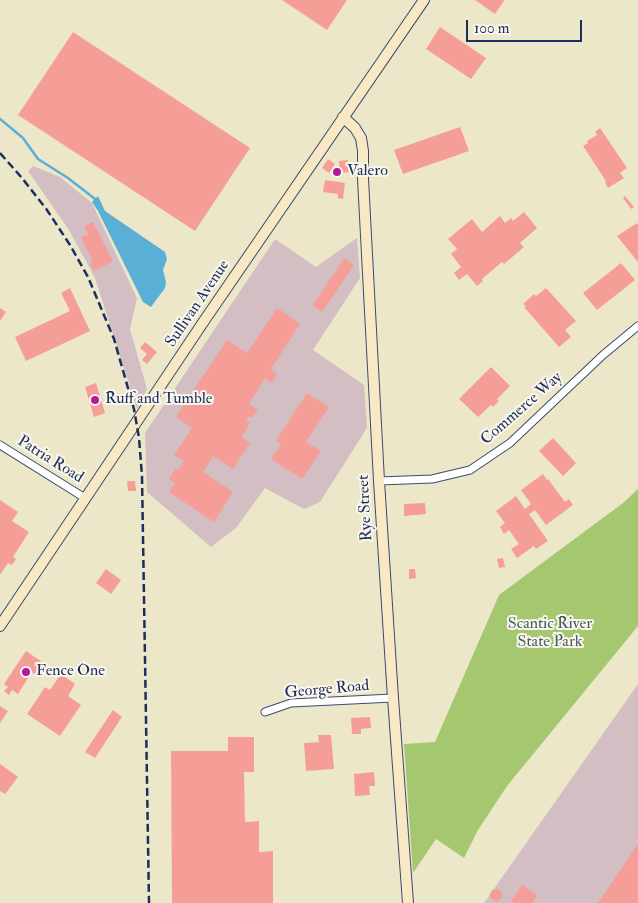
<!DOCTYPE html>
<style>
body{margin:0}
#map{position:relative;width:638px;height:903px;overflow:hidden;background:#ede7ca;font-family:"IM FELL Double Pica",serif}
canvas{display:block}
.scale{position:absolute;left:466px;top:20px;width:116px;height:22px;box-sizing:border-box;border:2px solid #1b2f5e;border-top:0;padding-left:6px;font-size:15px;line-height:18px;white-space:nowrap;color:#1b2f5e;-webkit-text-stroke:4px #fbf7ec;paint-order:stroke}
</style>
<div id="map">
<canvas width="638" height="903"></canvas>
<div class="scale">100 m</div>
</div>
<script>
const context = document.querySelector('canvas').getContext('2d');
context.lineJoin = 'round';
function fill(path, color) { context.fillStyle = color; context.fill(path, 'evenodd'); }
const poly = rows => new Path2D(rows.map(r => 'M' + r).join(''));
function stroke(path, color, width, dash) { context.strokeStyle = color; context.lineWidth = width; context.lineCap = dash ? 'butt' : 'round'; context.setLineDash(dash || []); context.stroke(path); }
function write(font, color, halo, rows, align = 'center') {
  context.font = font + ' "IM FELL Double Pica",serif'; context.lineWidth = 4; context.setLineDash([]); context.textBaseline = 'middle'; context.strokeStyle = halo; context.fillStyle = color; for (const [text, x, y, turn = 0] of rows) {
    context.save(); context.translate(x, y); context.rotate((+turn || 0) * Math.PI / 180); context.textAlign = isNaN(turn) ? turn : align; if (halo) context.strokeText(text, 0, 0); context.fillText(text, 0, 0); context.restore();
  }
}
const industrial = poly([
 [33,166,60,177,92,203,137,298,130,329,147,389,137,409,95,278,69,230,28,171],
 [357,238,360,278,313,350,364,385,367,428,320,502,304,509,265,488,236,528,211,547,147,492,145,433,275,239,316,267],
 [638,684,638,903,484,903]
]);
const green = poly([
 [638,489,638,626,507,786,478,830,464,858,436,839,413,873,404,744,435,742,499,595,623,503]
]);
const water = poly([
 [98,196,105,211,165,252,167,259,163,270,166,282,165,288,151,307,143,302,98,211,92,202]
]);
const stream = poly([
 [0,119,23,138,38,159,68,178,95,199]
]);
const building = poly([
 [282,0,347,0,327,30],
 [475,0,503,0,504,1,495,14],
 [440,27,486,58,471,79,426,49],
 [73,32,250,148,195,231,18,115],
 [460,127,469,151,403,174,394,150],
 [600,128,627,168,620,173,624,178,608,188,605,182,606,181,583,146,588,143,587,141,597,135,595,132],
 [328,159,335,164,329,173,322,168],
 [348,160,349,172,340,173,339,161],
 [325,180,345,183,343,199,338,198,338,194,323,192],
 [625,196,634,207,631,209,623,198],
 [524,212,537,228,520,243,524,247,504,264,502,262,482,279,483,281,477,286,467,274,459,280,454,273,461,267,451,254,457,249,448,239,472,219,482,232,500,216,505,223,511,218,513,221],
 [93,222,113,261,94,271,90,264,93,262,81,237,88,234,84,226],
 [637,223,638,225,638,262,617,236],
 [344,258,354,265,322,312,313,305],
 [621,263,635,280,597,310,583,293],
 [70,288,90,331,26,361,15,337,70,311,61,293],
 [546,288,576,321,565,330,571,337,559,347,524,307,526,306,523,304,534,294,536,296],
 [0,308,6,312,0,321],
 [277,308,300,324,271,369,277,374,272,383,265,378,249,404,258,410,252,418,249,416,246,420,250,422,242,438,250,443,233,469,213,456,203,472,233,492,214,522,169,492,175,483,169,479,176,468,178,470,184,461,174,455,192,428,176,417,227,340,247,353],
 [145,342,157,352,147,364,142,360,147,354,140,348],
 [491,367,510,386,497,399,499,401,493,407,491,405,478,417,459,399],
 [96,383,105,413,94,417,85,387],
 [307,393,329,407,306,442,321,451,302,479,271,459,281,444,276,440],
 [553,438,576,463,563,476,539,451],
 [543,474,547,480,548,479,565,502,569,499,573,505,546,525,535,510,529,514,548,541,536,549,534,546,517,558,511,549,519,544,509,530,504,534,500,527,505,523,496,511,516,496,525,509,531,504,521,490],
 [127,481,135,481,136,491,128,491],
 [0,500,18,512,12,521,29,532,13,557,16,559,12,565,8,563,0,575],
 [425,503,426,514,404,516,404,504],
 [503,558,505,567,499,568,497,559],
 [106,569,121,580,111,594,96,583],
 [409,569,415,569,416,578,409,579],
 [26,651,45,664,37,676,32,672,18,694,12,690,9,695,4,691,8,687,4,684],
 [61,674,75,684,68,696,81,705,60,736,27,714,45,687,50,690],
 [0,706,8,711,0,723],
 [113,710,122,717,95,758,85,752],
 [370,717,371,728,361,729,361,734,352,734,351,718],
 [318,735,331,735,334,769,306,771,304,743,319,742],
 [228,737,254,737,254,772,244,772,245,822,259,821,259,852,273,851,273,903,172,903,171,751,228,751],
 [0,764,18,777,5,794,0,791],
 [374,772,375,786,369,786,370,795,355,796,354,774],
 [638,844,638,903,598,903],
 [522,885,537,895,532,903,514,903,511,901],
 '490 895a6 6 0 1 1 12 0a6 6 0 1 1-12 0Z'
]);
const street = poly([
 [0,445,85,498],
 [379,481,432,479,470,470,510,443,603,355,638,326],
 [265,712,291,703,393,698]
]);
const secondary = poly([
 [343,117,355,128,361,138,363,151,363,179,379,481,393,698,408,903],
 [0,626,204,321,424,0]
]);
const rail = poly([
 [0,153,22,178,47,210,70,245,88,277,114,339,134,409,139,438,142,476,149,903]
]);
const markers = [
 [337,172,5,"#b5179e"],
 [95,400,5,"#b5179e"],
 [26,672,5,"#b5179e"]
];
const poiNames = [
 ["Valero",347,172],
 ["Ruff and Tumble",105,400],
 ["Fence One",36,672]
];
const streetNames = [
 ["Sullivan Avenue",198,304,-56],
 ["Commerce Way",522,409,-41],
 ["Patria Road",50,460,32],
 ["Rye Street",366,508,-93],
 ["George Road",327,690,-5]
];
const parkNames = [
 ["Scantic River",550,625],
 ["State Park",550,643]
];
fill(industrial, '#d2bec3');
fill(green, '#a5c76f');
fill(water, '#5aafd6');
stroke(stream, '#5aafd6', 2.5);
fill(building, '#f59e97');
stroke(street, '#3a4b6e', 9);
stroke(secondary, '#3a4b6e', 12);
stroke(street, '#fff', 7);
stroke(secondary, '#f8e8c3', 10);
stroke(rail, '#1b2f5e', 2.5, [8, 4]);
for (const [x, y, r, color] of markers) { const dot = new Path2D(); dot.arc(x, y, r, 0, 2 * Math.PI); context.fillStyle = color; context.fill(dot); stroke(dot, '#fbf7ec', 2); }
write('16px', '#1b2f5e', '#fbf7ec', poiNames, 'left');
write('16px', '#1b2f5e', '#fbf7ec', streetNames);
write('16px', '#445d63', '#fbf7ec', parkNames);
</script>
